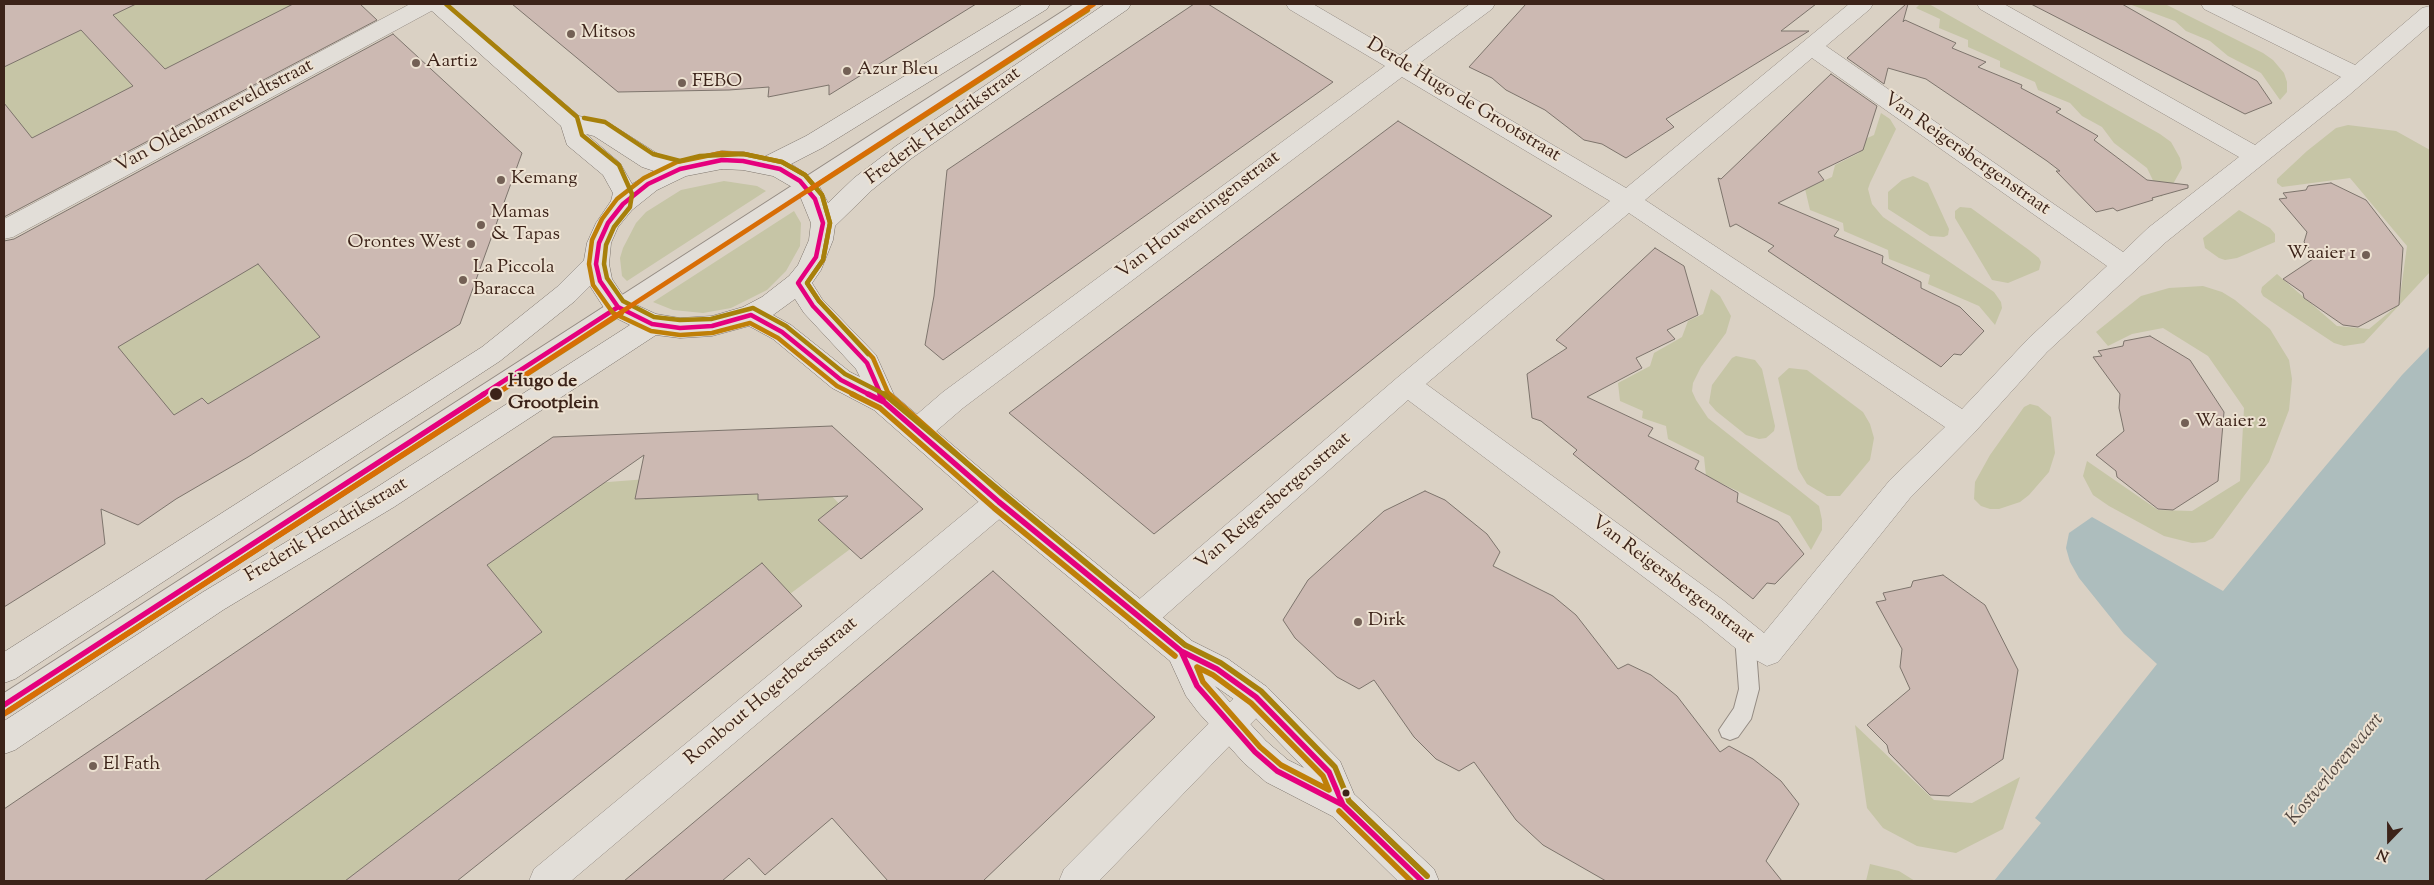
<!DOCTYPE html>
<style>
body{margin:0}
#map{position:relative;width:2434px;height:885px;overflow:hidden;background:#dad1c4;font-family:"Sorts Mill Goudy",serif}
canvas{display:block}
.frame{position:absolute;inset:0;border:5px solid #3c2319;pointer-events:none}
.north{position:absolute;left:2364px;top:815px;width:50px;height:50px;-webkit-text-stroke:4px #ede2d2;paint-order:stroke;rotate:202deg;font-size:14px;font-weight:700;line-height:20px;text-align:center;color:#3c2319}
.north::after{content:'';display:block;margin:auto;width:18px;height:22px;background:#3c2319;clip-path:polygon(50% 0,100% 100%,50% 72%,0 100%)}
</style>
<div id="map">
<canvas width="2434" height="885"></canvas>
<div class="frame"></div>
<div class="north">N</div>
</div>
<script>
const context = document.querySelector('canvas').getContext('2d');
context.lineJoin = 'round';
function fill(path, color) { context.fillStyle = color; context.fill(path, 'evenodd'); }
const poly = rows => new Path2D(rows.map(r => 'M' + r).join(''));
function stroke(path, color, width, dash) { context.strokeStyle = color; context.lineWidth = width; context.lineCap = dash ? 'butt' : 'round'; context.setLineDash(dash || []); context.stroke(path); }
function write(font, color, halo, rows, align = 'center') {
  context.font = font + ' "Sorts Mill Goudy",serif'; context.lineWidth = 4; context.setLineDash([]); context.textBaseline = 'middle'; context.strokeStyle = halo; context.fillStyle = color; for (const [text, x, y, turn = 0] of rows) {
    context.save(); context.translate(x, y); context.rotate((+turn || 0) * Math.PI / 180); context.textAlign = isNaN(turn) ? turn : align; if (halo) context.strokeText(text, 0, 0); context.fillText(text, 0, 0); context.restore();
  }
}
const green = poly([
 [92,4,300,4,314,15,4,172,4,47],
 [1920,4,1929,4,2160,134,2171,142,2180,158,2182,168,2173,184,2161,197,2147,168,2114,143,2102,127,2082,116,2070,103,2038,90,2035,82,2000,67,2000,61,1968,47,1968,40,1939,28,1940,19,1916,8],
 [2129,4,2165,4,2263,53,2273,60,2284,73,2287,82,2287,92,2280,100,2261,73,2228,56,2210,41,2186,31,2175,21],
 [386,101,418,298,171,443,50,289],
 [1881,113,1890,119,1896,129,1870,183,1868,189,1872,204,1883,217,1994,292,2001,302,2002,308,1995,325,1979,306,1928,284,1930,275,1889,259,1888,250,1844,231,1843,223,1810,210,1805,189,1832,177,1835,165,1859,153,1863,140,1874,135],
 [2348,125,2396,131,2430,150,2430,272,2364,343,2344,346,2334,343,2263,296,2261,292,2262,287,2277,274,2337,326,2369,329,2399,304,2407,246,2350,178,2282,187,2277,183,2277,179,2307,151,2336,128],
 [1913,176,1928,183,1949,229,1948,235,1944,237,1930,236,1888,209,1888,192,1902,180],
 [724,181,757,186,766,191,627,281,622,276,620,258,623,248,636,223,646,212,681,190],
 [1960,207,1971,208,2029,250,2039,258,2041,262,2039,270,2008,283,1992,280,1955,218,1955,211],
 [2239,210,2270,228,2275,234,2275,242,2237,258,2225,260,2219,258,2205,248,2203,238],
 [794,211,801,223,800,246,786,271,767,290,731,308,703,313,673,310,653,302],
 [2203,286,2222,292,2235,300,2270,329,2289,360,2292,379,2289,410,2269,462,2213,538,2205,542,2192,543,2164,536,2109,506,2093,495,2083,476,2087,461,2158,510,2192,511,2240,481,2244,408,2208,356,2163,328,2132,334,2108,346,2096,332,2141,296,2169,288],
 [1711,289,1720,296,1731,316,1726,333,1701,367,1693,383,1692,391,1696,400,1708,418,1819,506,1822,520,1822,530,1811,550,1790,516,1706,476,1704,457,1668,439,1666,426,1642,418,1643,411,1620,401,1618,383,1650,366,1654,353,1682,337,1688,321,1703,314],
 [1736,356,1755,360,1762,369,1775,426,1774,431,1766,438,1759,439,1746,435,1716,411,1709,403,1712,385,1732,358],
 [1789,368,1807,370,1863,412,1870,424,1874,438,1870,460,1840,496,1827,496,1807,484,1798,469,1778,378],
 [2030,404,2038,406,2051,417,2055,453,2049,472,2029,495,2020,502,1999,509,1990,509,1981,506,1974,499,1975,482,1990,455,2024,407],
 [804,467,869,535,405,881,4,881,4,867,556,486],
 [1855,725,1934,800,1972,803,2020,777,2003,829,1956,853,1917,846,1883,828,1867,808],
 [1870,864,1899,871,1915,881,1866,881]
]);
const water = poly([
 [2430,346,2430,881,1994,881,2041,823,2035,818,2157,664,2124,634,2079,578,2070,562,2066,548,2069,533,2092,517,2223,591,2307,488,2402,375]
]);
const building = poly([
 [4,4,136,4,113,15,165,69,293,4,360,4,377,20,4,217,4,103,32,138,133,86,81,30,4,67,4,4],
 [512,4,976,4,829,95,829,85,768,97,769,87,729,90,618,92,512,4],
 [1194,4,1208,4,1333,82,943,360,925,345,934,296,947,170,1194,4],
 [1526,4,1816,4,1781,31,1809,31,1666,119,1674,127,1626,158,1602,144,1584,140,1545,110,1506,90,1492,78,1469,67,1526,4],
 [1906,4,1908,4,1903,22,1905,20,1956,43,1952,48,1986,62,1978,67,2022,85,2021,88,2061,109,2056,112,2098,136,2094,140,2147,180,2188,185,2188,188,2152,198,2153,200,2117,211,2113,208,2096,212,2056,171,2060,171,2047,161,1926,79,1888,68,1884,84,1847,58,1906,4],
 [2031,4,2122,4,2257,81,2272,103,2245,114,2031,4],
 [393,34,522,153,460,324,248,457,176,499,138,525,101,509,105,544,4,607,4,241,14,239,393,34],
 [258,264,320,337,208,404,202,398,174,415,118,347,258,264],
 [1831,74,1877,106,1863,150,1818,172,1824,180,1778,203,1839,229,1834,236,1883,256,1882,263,1921,282,1921,288,1960,307,1984,331,1961,355,1954,354,1941,367,1768,251,1774,246,1736,224,1730,227,1718,178,1721,179,1831,74],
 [1398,121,1552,216,1154,534,1009,413,1398,121],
 [2331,183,2366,200,2403,248,2399,305,2358,327,2343,325,2304,298,2303,293,2283,279,2316,257,2304,242,2307,232,2279,199,2287,198,2283,193,2306,190,2308,186,2331,183],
 [1655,248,1684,266,1698,315,1667,330,1675,339,1636,358,1642,368,1587,397,1653,428,1648,436,1699,461,1695,469,1738,493,1737,502,1778,522,1804,554,1775,584,1767,583,1753,599,1573,454,1577,450,1541,421,1532,418,1527,374,1567,348,1556,340,1655,248],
 [2150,336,2190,360,2224,412,2218,481,2173,510,2158,509,2117,477,2116,471,2096,455,2124,431,2119,408,2120,394,2093,357,2102,356,2098,351,2123,346,2124,341,2150,336],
 [832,426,923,509,861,559,818,520,848,496,758,500,758,494,635,499,644,455,487,565,542,632,204,881,4,881,4,809,553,437,832,426],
 [1425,491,1445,500,1487,534,1500,552,1493,566,1553,596,1576,615,1618,669,1628,664,1651,675,1677,696,1720,752,1729,746,1753,759,1781,781,1799,804,1766,861,1782,881,1606,881,1543,845,1516,820,1474,762,1459,771,1436,759,1414,737,1374,680,1359,689,1337,677,1295,638,1283,620,1308,580,1384,511,1425,491],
 [762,563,802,606,457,881,345,881,762,563],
 [993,571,1155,717,983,881,888,881,832,818,765,875,749,858,722,881,624,881,993,571],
 [1943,575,1985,605,2018,670,2003,759,1949,796,1930,795,1889,753,1887,745,1867,725,1910,689,1900,667,1902,649,1876,602,1886,600,1883,593,1911,587,1913,581,1943,575]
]);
const lane = poly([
 [1074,4,1091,4,11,712,4,715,4,693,1074,4],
 [1745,628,1752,630,1755,637,1759,689,1751,719,1738,737,1730,740,1722,737,1719,730,1734,708,1739,689,1735,637,1738,630,1745,628]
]);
const street = poly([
 [410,4,438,4,435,9,13,237,4,239,4,219,410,4],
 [1286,4,1313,4,1400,55,1470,4,1495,4,1492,9,1417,65,1626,188,1849,4,1873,4,1870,9,1826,46,2123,252,2148,228,2239,157,1980,9,1977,4,2004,4,2255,145,2341,77,2204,9,2201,4,2229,4,2355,65,2422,8,2430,6,2430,25,2348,96,2166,242,2047,352,1974,433,1910,498,1778,662,1767,666,1739,651,1701,620,1408,400,1151,628,1140,632,1129,628,1125,618,1129,608,1398,377,1610,201,1402,77,963,408,927,439,917,442,907,439,903,431,907,423,943,392,1385,66,1289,9,1286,4],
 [1812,58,2107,266,2029,338,1962,409,1645,200,1812,58],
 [1629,213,1945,427,1890,480,1764,633,1723,600,1426,384,1629,213],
 [999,490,1009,493,1013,502,1009,511,571,881,529,881,534,869,989,493,999,490],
 [1256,682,1267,687,1271,697,1267,707,1099,881,1059,881,1064,869,1245,687,1256,682]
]);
const secondary = poly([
 [424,4,448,4,579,116,609,123,658,154,680,160,722,151,743,152,764,157,806,136,1023,4,1050,4,1047,9,822,148,791,164,808,175,818,184,828,203,854,178,896,146,1105,4,1131,4,1128,9,912,158,872,190,835,226,833,240,821,270,812,283,822,299,876,355,894,395,1009,493,1192,641,1228,659,1267,687,1340,761,1354,794,1434,869,1439,881,1398,881,1332,816,1266,782,1244,763,1198,712,1186,696,1170,661,989,511,874,410,832,388,773,339,749,326,712,336,680,338,656,335,394,507,223,610,15,750,4,754,4,721,203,592,374,489,630,325,614,317,604,308,590,286,575,301,500,361,15,679,4,683,4,652,482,347,557,287,584,260,587,243,596,223,611,201,613,193,603,175,567,145,561,126,424,4],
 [586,134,594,136,642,167,654,171,632,184,620,163,586,134],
 [722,169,743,170,773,176,792,187,800,196,811,223,809,240,798,265,789,276,762,297,743,307,712,316,680,318,656,314,632,303,622,294,612,279,609,264,611,243,618,227,632,210,657,190,686,176,722,169],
 [795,299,804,313,856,369,860,377,850,372,791,325,773,315,795,299],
 [1215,686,1245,707,1304,768,1288,760,1266,741,1215,686]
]);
const bus1Far1 = poly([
 [482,395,618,307],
 [870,395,841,380,782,332,751,315,712,326,680,328,652,324,618,307,600,281,596,264,599,243,608,223,623,204,648,184,680,169,722,160,743,161,780,169,800,181,815,199,823,223,816,257,798,283,813,306,867,363,881,395]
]);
const bus1 = poly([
 [868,394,884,402,880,394],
 [884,402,999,502],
 [884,402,999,502],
 [999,502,1181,651],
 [999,502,1181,651],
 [1181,651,1217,669,1256,697,1329,772,1343,805],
 [1181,651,1197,686,1255,752,1277,771,1343,805],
 [4,705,484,394],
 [1343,805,1422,881,1350,812,1343,805]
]);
const bus2Far1 = poly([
 [808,191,1088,10],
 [495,395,622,313],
 [855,395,837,386,778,338,750,323,712,333,680,335,651,331,613,313,593,285,589,264,592,240,602,219,617,199,644,178,677,162,721,153,744,154,782,162,805,175,822,195,830,223,823,260,807,283,819,301,873,358,889,395]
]);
const bus2 = poly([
 [852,394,880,408,994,508,1175,656],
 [889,394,1004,496,1185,645],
 [1197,667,1213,675,1251,703,1323,776,1329,790,1281,765,1260,747,1203,682,1197,667],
 [8,711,497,394],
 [1349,801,1427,876],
 [1339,811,1411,881]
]);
const bus3Far1 = poly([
 [446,4,577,117,582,135,619,165,632,194,630,207,614,227,606,245,604,264,607,278,623,301,654,317,680,320,711,319,753,308,786,326,845,374,886,395],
 [584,118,605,122,653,154,680,161,700,156,744,154,782,162,805,175,822,195,830,223,823,260,807,283,819,301,868,354]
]);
const bus3 = poly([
 [884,394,1185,645,1221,663,1261,691,1335,767,1349,801,1427,876]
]);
const tram1Far1 = poly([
 [494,395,1094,4]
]);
const tram1 = poly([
 [4,714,496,394]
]);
const markers = [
 [571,34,5,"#736055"],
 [416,63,5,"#736055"],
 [847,71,5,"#736055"],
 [682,83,5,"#736055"],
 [501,180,5,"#736055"],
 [481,225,5,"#736055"],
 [471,244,5,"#736055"],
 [2366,255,5,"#736055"],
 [463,280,5,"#736055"],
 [496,394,7,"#3c2319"],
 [2185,423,5,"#736055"],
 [1358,622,5,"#736055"],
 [93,766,5,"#736055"],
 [1346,793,4.5,"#3c2319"]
];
const poiNames = [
 ["Mitsos",581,34],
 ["Aarti2",426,63],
 ["Azur Bleu",857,71],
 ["FEBO",692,83],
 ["Kemang",511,180],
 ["Mamas",491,214],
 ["& Tapas",491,236],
 ["Orontes West",461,244,"right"],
 ["Waaier 1",2356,255,"right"],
 ["La Piccola",473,269],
 ["Baracca",473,291],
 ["Waaier 2",2195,423],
 ["Dirk",1368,622],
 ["El Fath",103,766]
];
const streetNames = [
 ["Derde Hugo de Grootstraat",1463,101,31],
 ["Van Oldenbarneveldtstraat",215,117,-28],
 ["Frederik Hendrikstraat",944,127,-36],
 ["Van Reigersbergenstraat",1966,155,35],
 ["Van Houweningenstraat",1199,216,-37],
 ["Van Reigersbergenstraat",1274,502,-41],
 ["Frederik Hendrikstraat",327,531,-31],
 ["Van Reigersbergenstraat",1672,581,37],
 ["Rombout Hogerbeetsstraat",772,692,-40]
];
const stopNames = [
 ["Hugo de",508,383],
 ["Grootplein",508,405]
];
const waterNames = [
 ["Kostverlorenvaart",2336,770,-50]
];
fill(green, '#c6c5a6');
fill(water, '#adbdbd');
fill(building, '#ccb9b2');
stroke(building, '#7d746c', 1);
stroke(lane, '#948b83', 2);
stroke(street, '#948b83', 1);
stroke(secondary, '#7d746c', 1);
fill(lane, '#e2ded8');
fill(street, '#e2ded8');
fill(secondary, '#e2ded8');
stroke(bus1Far1, '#e5007d', 4.5);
stroke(bus1, '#e5007d', 5.5);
stroke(bus2Far1, '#bf7f08', 4.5);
stroke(bus2, '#bf7f08', 5.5);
stroke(bus3Far1, '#a7800b', 4.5);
stroke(bus3, '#a7800b', 5.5);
stroke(tram1Far1, '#d86d05', 4.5);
stroke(tram1, '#d86d05', 5.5);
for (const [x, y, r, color] of markers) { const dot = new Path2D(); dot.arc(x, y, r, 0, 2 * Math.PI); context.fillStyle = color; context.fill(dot); stroke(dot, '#ede2d2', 2); }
write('19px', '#3c2319', '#ede2d2', poiNames, 'left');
write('19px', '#3c2319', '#ede2d2', streetNames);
write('bold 19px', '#3c2319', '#ede2d2', stopNames, 'left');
write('italic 20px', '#544841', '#ede2d2', waterNames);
</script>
